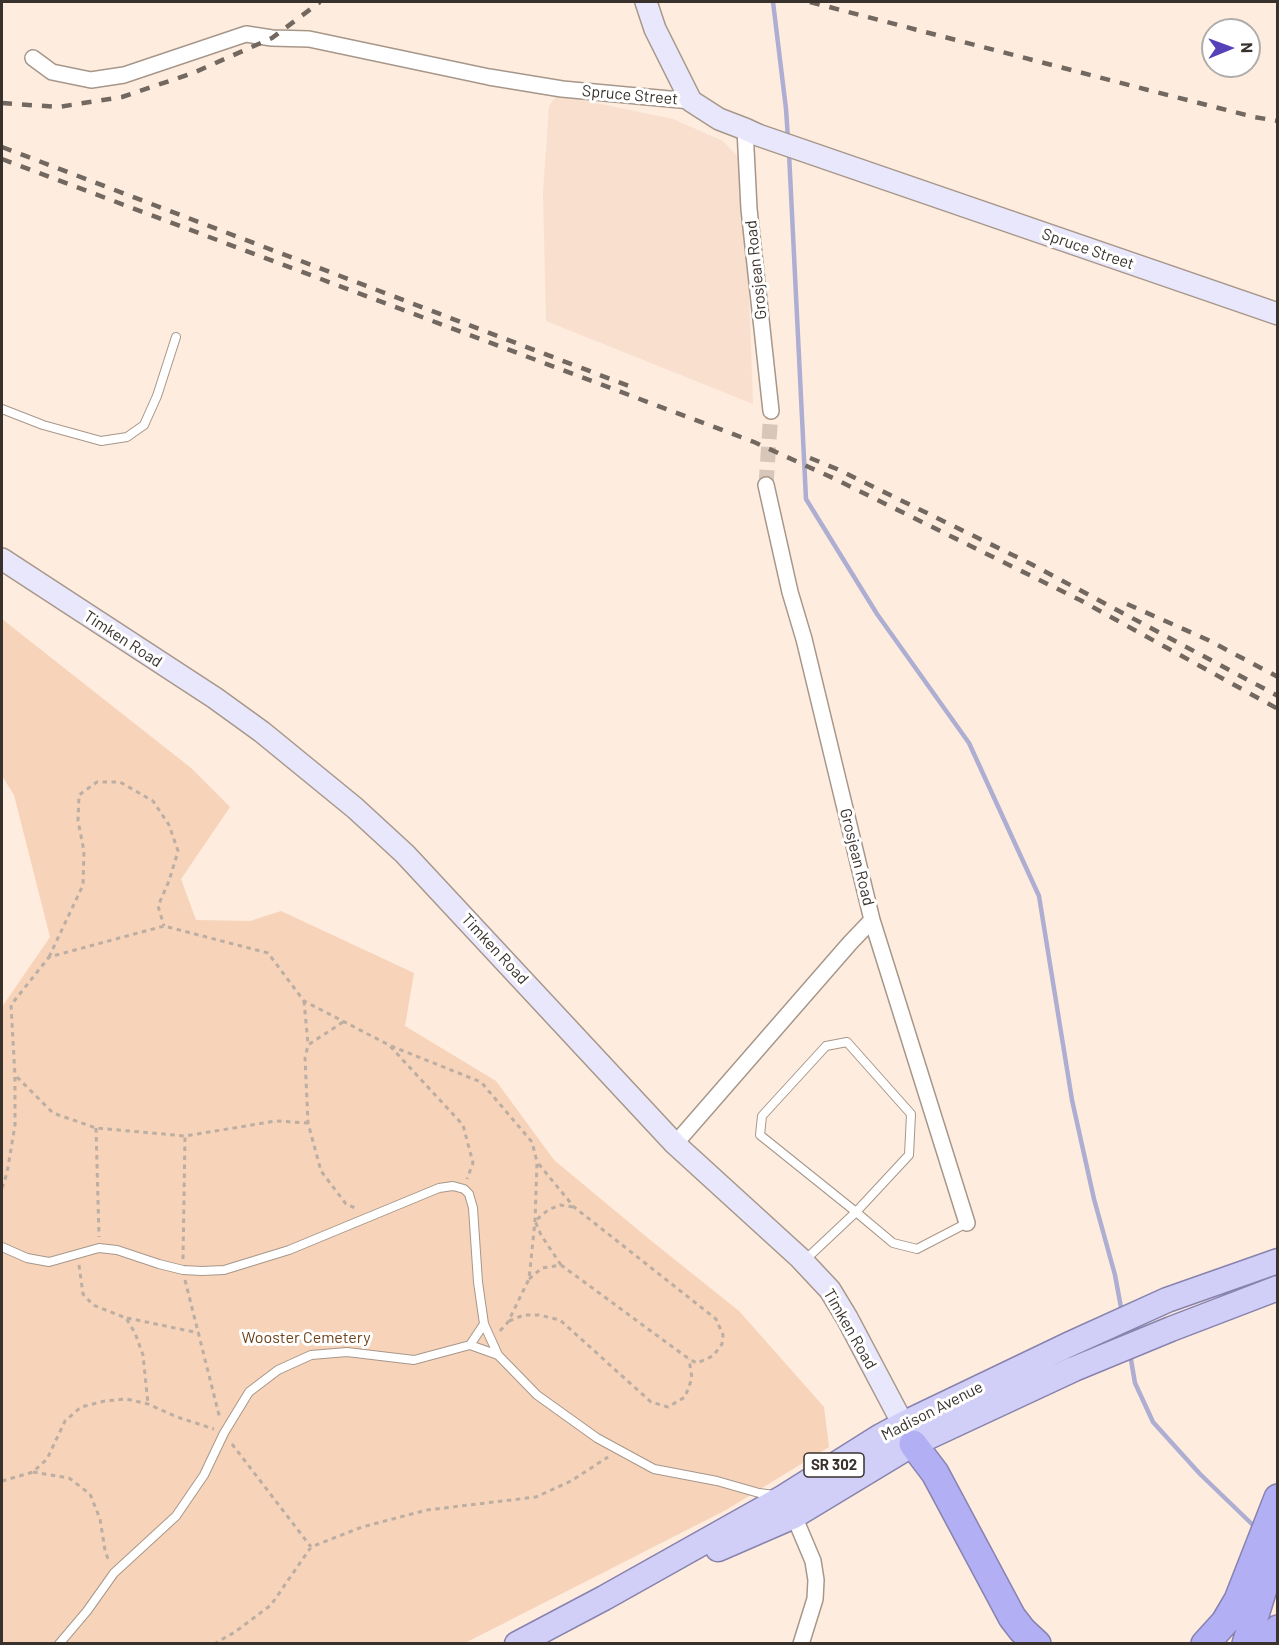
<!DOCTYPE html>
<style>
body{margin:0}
#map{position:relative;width:1279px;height:1645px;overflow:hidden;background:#feecde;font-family:Barlow,sans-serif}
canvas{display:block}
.frame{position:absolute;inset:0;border:3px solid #38312c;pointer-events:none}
.north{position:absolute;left:1201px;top:18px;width:60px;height:60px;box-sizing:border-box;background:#fff;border:2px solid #afadab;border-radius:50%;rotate:89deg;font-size:16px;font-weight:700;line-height:24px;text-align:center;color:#38312c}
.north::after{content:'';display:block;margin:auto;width:21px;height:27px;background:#5741b9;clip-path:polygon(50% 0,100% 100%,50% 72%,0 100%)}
</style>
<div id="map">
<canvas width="1279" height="1645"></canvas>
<div class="frame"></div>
<div class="north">N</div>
</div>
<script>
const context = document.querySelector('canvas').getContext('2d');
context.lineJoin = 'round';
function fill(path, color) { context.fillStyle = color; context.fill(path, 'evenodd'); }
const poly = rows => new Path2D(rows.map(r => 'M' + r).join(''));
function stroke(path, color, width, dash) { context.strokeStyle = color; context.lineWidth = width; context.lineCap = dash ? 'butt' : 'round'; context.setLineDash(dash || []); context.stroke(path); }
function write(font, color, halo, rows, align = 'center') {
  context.font = font + ' Barlow,sans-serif'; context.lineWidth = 6; context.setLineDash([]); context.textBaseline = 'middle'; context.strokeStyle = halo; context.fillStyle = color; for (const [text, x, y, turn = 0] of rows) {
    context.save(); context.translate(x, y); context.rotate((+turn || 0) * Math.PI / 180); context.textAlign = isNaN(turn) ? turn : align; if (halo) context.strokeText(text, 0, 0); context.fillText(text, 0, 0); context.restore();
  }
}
const built = poly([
 [557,95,673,119,723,141,739,158,745,182,753,404,546,321,543,193,549,106]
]);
const green = poly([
 [2,619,191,768,230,807,181,879,196,920,250,921,281,911,414,973,405,1026,496,1081,554,1160,649,1239,739,1311,824,1407,829,1447,726,1510,465,1643,2,1643,2,1007,50,937,14,795,2,776]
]);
const stream = poly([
 [773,2,786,109,788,139],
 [789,153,806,499,877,614,969,743,1039,896,1072,1100,1094,1199,1115,1275,1122,1313],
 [1130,1354,1135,1383,1153,1422,1200,1474,1255,1527]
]);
const streetTunnel = poly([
 [766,485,771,411]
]);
const path = poly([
 [49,957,83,885,84,851,78,821,79,795,97,782,120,782,153,801,169,825,178,851,169,881,158,906,164,926],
 [304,1001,308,1044],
 [343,1022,308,1045,305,1058,308,1123,321,1171,346,1204,358,1209],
 [391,1046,481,1082,532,1142,537,1162,535,1221,529,1279,508,1322,500,1331],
 [17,1077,53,1113,96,1128,185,1136,276,1121,308,1123],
 [96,1128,99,1237],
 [2,1188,7,1173,15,1125,15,1076,11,1005,49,957,164,926,268,953,304,1001,389,1045,463,1125,473,1163,467,1179],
 [183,1259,185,1136],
 [79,1265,83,1294,93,1305,126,1318,135,1333,143,1355,148,1404],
 [561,1265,541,1235,535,1221,548,1210,560,1205,573,1207],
 [529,1279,542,1268,561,1265,689,1359,697,1363,713,1356,722,1344,723,1335,716,1319,574,1207,537,1162],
 [185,1280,220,1419],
 [127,1318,199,1333],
 [509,1321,524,1315,539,1315,560,1320,651,1402,668,1407,685,1397,692,1378,689,1359],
 [232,1444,311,1547],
 [33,1472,69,1478,90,1494,100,1519,105,1550,109,1562],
 [2,1481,33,1472,47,1459,65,1421,81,1407,105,1401,126,1399,148,1404,177,1417,214,1429],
 [214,1644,235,1632,271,1605,311,1547,362,1527,427,1510,536,1497,571,1481,608,1457]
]);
const lane = poly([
 [2,409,43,425,101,441,127,437,144,425,157,396,176,337],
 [2,1247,27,1258,49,1262,99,1248,117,1250,159,1264,183,1270,202,1271,224,1270,289,1250,439,1188,453,1186,464,1189,469,1194,473,1208,478,1282,484,1324,498,1355,537,1395,597,1438,654,1469,717,1481,759,1493,774,1495],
 [805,1260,856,1212,909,1155,911,1114,847,1042,826,1046,762,1116,760,1135,856,1212,893,1243,917,1249,967,1223],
 [470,1345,484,1324],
 [59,1644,87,1611,114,1573,176,1516,204,1475,224,1433,249,1392,278,1370,311,1355,347,1352,414,1360,470,1345,498,1355]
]);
const street = poly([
 [33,58,52,72,91,80,124,75,246,34,272,38,309,39,489,77,562,89,691,101],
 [745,129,749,209,771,411],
 [766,485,790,592,804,639,872,920,967,1223],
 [675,1144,850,943,872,920],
 [794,1516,813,1561,816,1580,815,1599,801,1644]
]);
const secondary = poly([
 [646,2,655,29,691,101,719,119,745,129,758,135,1278,314],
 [2,559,215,698,262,732,355,808,405,854,675,1144,800,1258,830,1290,847,1318,903,1424]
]);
const primary = poly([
 [718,1549,794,1516,913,1444,1074,1369,1171,1329,1278,1288],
 [517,1644,604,1598,784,1497,881,1436,903,1424,1070,1344,1167,1300,1278,1261]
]);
const highway = poly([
 [913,1444,935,1473,1012,1617,1022,1630,1037,1644],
 [1205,1644,1225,1622,1238,1600,1278,1498],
 [1246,1644,1275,1550],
 [1273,1644,1278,1629]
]);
const rail = poly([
 [810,2,1148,90,1254,117,1278,121],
 [2,103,58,107,122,97,193,73,272,38,320,2],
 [2,147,634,388],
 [2,159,754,442,833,478,1080,600,1278,709],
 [810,458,837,469,1031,564,1278,696],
 [1127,604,1208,640,1278,677]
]);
const shields = [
 [834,1465,60]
];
const shieldNames = [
 ["SR 302",834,1465]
];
const streetNames = [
 ["Spruce Street",630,95,5],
 ["Spruce Street",1088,249,19],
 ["Grosjean Road",756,270,-96],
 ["Timken Road",123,639,33],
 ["Grosjean Road",857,857,76],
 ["Timken Road",495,949,47],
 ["Timken Road",850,1329,60],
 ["Madison Avenue",932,1411,-27]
];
const parkNames = [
 ["Wooster Cemetery",306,1338]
];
fill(built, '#f8dfce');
fill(green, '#f6d3b9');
stroke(stream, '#aeaed3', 4.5);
stroke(streetTunnel, '#d6c7ba', 15, [15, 8]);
stroke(lane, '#a7978a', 10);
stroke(street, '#a7978a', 18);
stroke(secondary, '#a7978a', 24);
stroke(primary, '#8783ae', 27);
stroke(highway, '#8783ae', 30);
stroke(path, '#bcaea3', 3, [4.5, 4.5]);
stroke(lane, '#fff', 8);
stroke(street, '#fff', 15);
stroke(secondary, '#e8e7fc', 21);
stroke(primary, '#d1cff8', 24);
stroke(highway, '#b2aff4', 27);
stroke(rail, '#726860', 4.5, [10, 10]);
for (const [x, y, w] of shields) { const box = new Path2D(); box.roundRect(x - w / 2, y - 12, w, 24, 4.5); context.fillStyle = '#fff'; context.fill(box); stroke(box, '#38312c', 1.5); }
write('bold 15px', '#38312c', null, shieldNames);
write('16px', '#38312c', '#fff', streetNames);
write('16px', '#6f4119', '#fff', parkNames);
</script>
